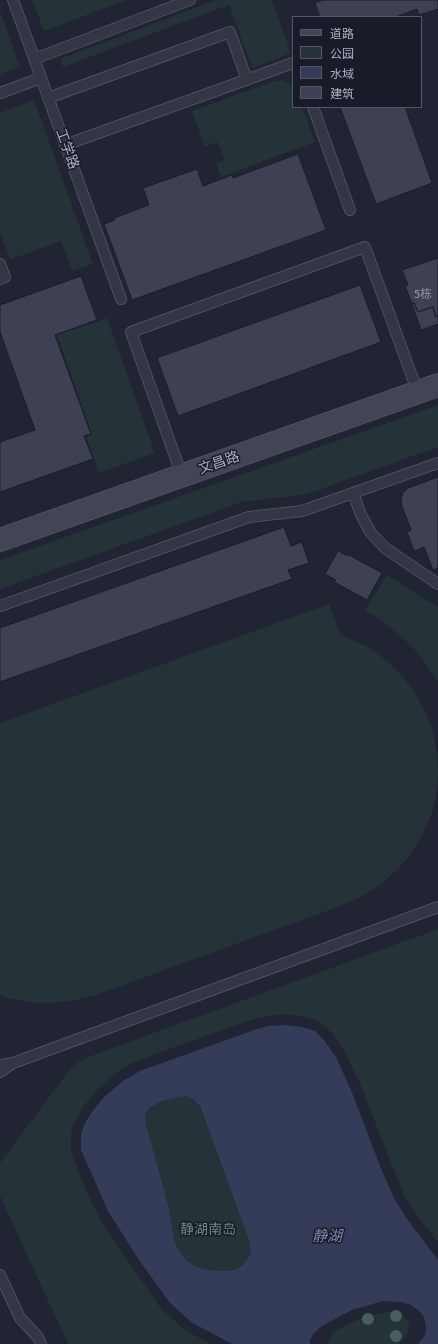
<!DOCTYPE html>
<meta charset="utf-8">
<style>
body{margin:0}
#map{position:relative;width:438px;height:1344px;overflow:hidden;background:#202433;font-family:Cabin,"Noto Sans SC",sans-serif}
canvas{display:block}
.legend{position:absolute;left:292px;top:16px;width:130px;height:92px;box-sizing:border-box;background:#191c28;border:1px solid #545765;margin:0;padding:5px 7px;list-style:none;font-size:12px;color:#adb0c1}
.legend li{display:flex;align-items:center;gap:8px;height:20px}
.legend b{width:20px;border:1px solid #545765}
</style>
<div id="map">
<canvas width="438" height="1344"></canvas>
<ul class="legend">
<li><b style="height:5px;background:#424556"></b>道路</li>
<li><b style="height:11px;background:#253237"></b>公园</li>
<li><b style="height:11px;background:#353c59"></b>水域</li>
<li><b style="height:11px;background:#3d4153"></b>建筑</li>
</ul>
</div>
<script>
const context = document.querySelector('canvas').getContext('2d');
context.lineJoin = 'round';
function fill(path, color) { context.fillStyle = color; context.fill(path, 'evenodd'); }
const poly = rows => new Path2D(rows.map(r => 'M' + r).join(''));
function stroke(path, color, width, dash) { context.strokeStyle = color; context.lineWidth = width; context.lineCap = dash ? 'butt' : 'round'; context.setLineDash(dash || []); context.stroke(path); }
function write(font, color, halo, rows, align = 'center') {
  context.font = font + ' Cabin,"Noto Sans SC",sans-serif'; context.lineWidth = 3; context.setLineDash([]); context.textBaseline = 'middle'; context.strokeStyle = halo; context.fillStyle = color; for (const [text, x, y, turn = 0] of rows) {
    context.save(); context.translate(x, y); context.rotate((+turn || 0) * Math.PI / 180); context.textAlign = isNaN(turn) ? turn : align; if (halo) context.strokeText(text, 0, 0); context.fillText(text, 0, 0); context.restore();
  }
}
const green = poly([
 [32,0,126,0,44,31],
 [216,0,272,0,291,53,252,68,229,5,63,67,60,59],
 [0,11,20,67,0,74],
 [280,80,286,81,293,86,293,107,302,107,315,142,221,177,216,163,224,160,218,142,205,147,192,111,274,81],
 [34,100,93,264,72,271,61,241,10,260,0,232,0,113],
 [107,318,155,453,99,473,86,437,92,434,57,335],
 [438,405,438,447,307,494,242,502,0,589,0,560],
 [387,575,438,607,438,682,430,670,417,652,401,636,384,623,365,610],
 [329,604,341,635,370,648,387,661,402,676,415,693,425,711,433,731,437,753,438,774,436,795,431,816,422,836,411,854,397,870,381,884,363,896,343,905,96,995,75,1000,54,1003,33,1003,12,999,0,995,0,723],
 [438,929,438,1242,415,1213,404,1195,392,1166,361,1086,345,1052,332,1033,320,1022,304,1017,285,1014,267,1016,251,1020,136,1061,117,1072,97,1090,83,1107,75,1122,71,1133,71,1152,88,1194,99,1217,131,1265,162,1310,185,1330,211,1344,68,1344,0,1196,0,1163,70,1069,77,1063,88,1057],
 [187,1096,194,1100,200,1106,249,1240,251,1252,247,1260,242,1266,234,1270,223,1271,210,1270,196,1267,186,1260,178,1250,174,1240,168,1204,146,1125,145,1116,149,1108,160,1102,173,1098],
 [391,1312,401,1315,405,1318,409,1324,409,1330,406,1337,398,1344,328,1344,333,1332,357,1320,380,1313]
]);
const water = poly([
 [285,1025,302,1027,315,1031,324,1040,336,1057,351,1090,382,1171,395,1200,407,1219,438,1260,438,1344,418,1344,425,1335,426,1328,424,1317,418,1310,411,1305,401,1302,383,1301,352,1310,322,1326,314,1333,310,1340,310,1344,232,1344,191,1322,170,1303,139,1260,108,1211,81,1150,81,1135,84,1125,91,1113,104,1097,123,1081,140,1071,254,1030,268,1026],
 [187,1096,194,1100,200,1106,249,1240,251,1252,247,1260,242,1266,234,1270,223,1271,210,1270,196,1267,186,1260,178,1250,174,1240,168,1204,146,1125,145,1116,149,1108,160,1102,173,1098]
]);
const building = poly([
 [322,0,438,0,438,9,419,15,417,9,396,17,320,17,315,3,322,0],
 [340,107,405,107,432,183,376,204,340,107],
 [298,154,326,230,132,300,104,224,115,220,114,218,149,205,143,188,197,169,203,186,232,175,233,178,298,154],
 [438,258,438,316,436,317,433,307,418,312,414,303,412,304,405,286,408,285,402,270,438,258],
 [81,276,97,320,55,335,91,434,84,436,93,459,0,492,0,442,35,430,0,332,0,305,81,276],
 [360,285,381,342,178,416,157,358,360,285],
 [414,303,418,312,433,307,436,317,438,316,438,324,421,330,412,304,414,303],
 [438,477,438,568,433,570,424,547,414,551,407,532,411,530,402,506,401,499,403,493,408,488,438,477],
 [284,527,291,546,302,542,309,563,288,570,292,579,0,682,0,628,284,527],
 [338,551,348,556,349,555,382,573,367,600,334,582,336,580,325,574,338,551]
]);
const lane = poly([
 [13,0,121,299],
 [34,59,190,0],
 [0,93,41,78],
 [48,98,230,32,247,80],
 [313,107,350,210],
 [65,145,293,63],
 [0,264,5,277,0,279],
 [182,476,131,332,365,247,418,393],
 [353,493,361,515,371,533,385,548,438,584],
 [0,606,249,517,302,511,438,463],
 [13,1063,438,907],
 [0,1065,13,1063,0,1072],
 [0,1275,20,1318,38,1337,41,1344]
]);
const secondary = poly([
 [0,540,438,385]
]);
const trees = [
 [396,1316],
 [368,1319],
 [396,1336]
];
const numberNames = [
 ["5栋",423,294]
];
const streetNames = [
 ["工学路",67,149,70],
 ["文昌路",219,463,-19]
];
const parkNames = [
 ["静湖南岛",208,1230]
];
const waterNames = [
 ["静湖",327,1237]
];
fill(green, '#253237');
fill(water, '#353c59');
fill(building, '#3d4153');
stroke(building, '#1b1e2a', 1);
stroke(lane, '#4e515f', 12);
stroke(secondary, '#4e515f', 24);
stroke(lane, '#333644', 10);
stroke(secondary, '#424556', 22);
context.fillStyle = '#485e5a';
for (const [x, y] of trees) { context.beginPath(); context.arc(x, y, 6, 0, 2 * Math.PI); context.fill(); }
write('12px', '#9194a6', null, numberNames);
write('14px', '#adb0c1', '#191c28', streetNames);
write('14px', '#688e7a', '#191c28', parkNames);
write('italic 15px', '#8088ac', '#191c28', waterNames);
</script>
